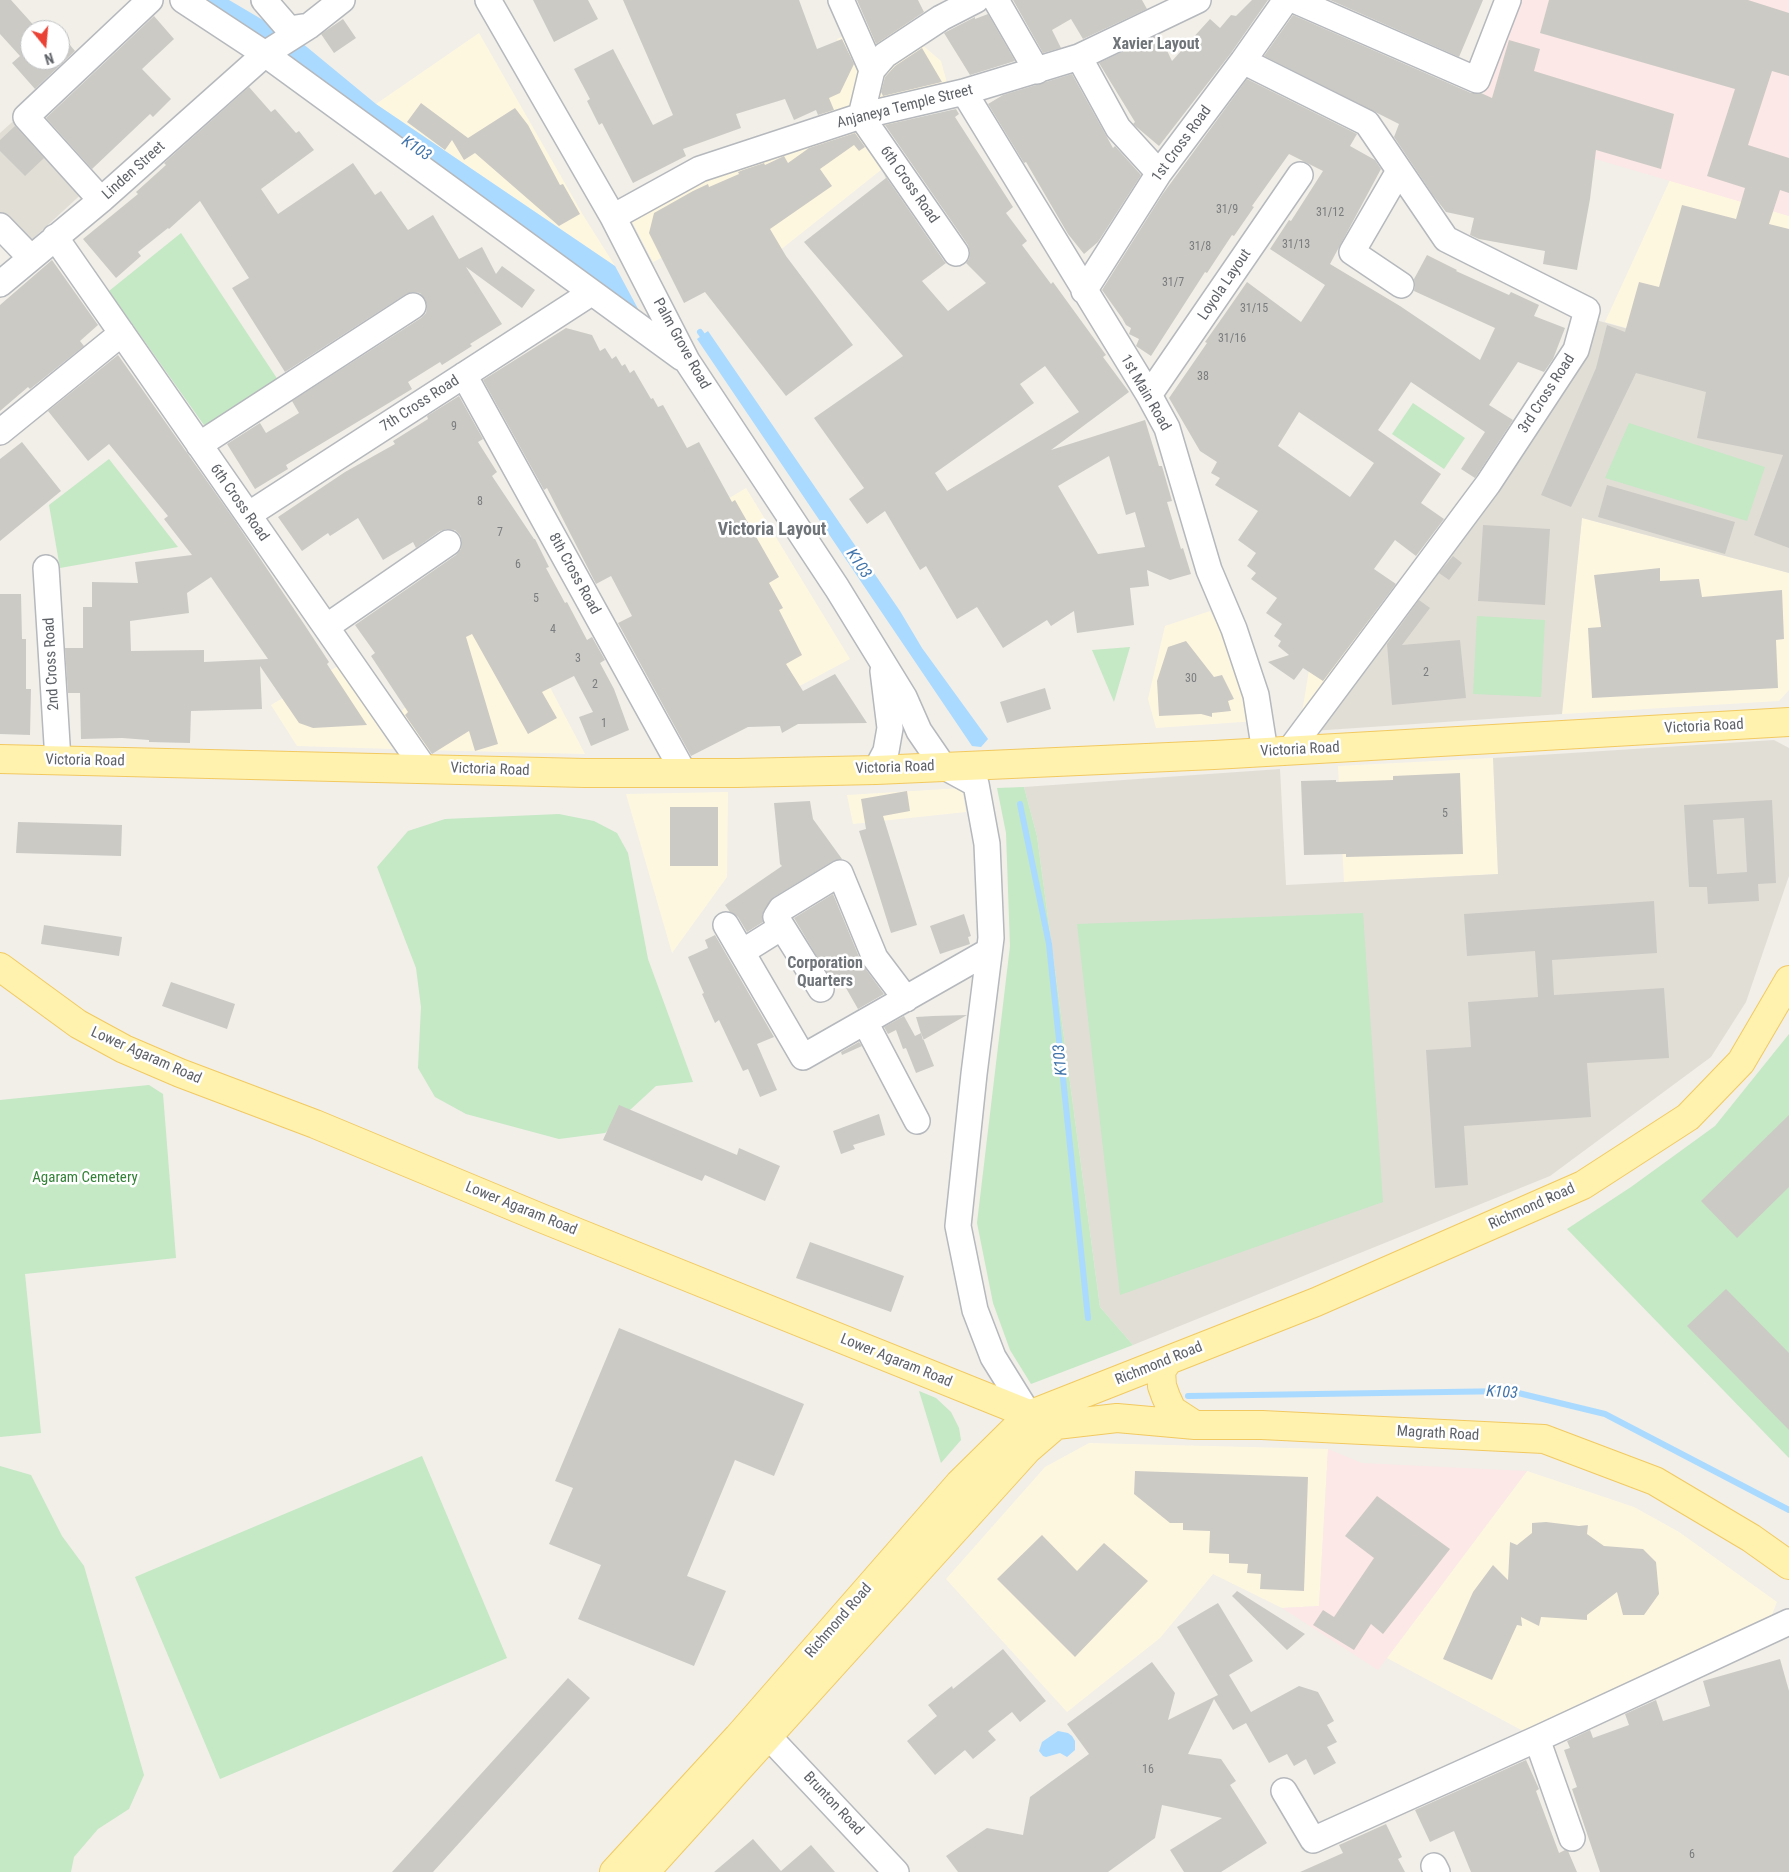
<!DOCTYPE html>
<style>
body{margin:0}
#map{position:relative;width:1789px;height:1872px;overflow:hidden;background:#f1efe8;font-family:"Roboto Condensed",sans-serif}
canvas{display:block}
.north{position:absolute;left:20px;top:20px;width:50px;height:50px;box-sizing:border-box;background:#fff;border:1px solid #bfc1c3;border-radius:50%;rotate:163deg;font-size:14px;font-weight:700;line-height:20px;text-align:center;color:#5f6368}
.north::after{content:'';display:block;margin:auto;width:18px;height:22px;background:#ea4335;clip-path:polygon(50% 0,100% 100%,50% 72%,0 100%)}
</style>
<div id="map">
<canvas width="1789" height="1872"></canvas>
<div class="north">N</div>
</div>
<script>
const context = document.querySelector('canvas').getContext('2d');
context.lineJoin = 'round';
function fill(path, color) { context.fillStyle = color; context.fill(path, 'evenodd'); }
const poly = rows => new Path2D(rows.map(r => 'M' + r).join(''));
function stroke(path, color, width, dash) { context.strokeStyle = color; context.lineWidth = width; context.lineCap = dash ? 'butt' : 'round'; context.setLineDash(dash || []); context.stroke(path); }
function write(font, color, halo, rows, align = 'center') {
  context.font = font + ' "Roboto Condensed",sans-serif'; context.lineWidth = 5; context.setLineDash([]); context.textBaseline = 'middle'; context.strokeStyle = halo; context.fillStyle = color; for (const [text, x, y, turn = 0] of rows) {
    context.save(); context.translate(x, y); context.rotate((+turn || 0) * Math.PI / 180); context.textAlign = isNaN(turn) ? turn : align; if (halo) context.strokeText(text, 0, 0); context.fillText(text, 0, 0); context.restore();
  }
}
const commercial = poly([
 [901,11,920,43,941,61,953,105,873,130,891,162,779,251,701,238,653,262,624,206,826,123,811,82,847,69,837,39],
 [479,33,583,215,615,266,376,104],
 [1670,180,1789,216,1789,373,1605,322],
 [746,488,850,659,738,719,639,552],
 [1582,518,1789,573,1789,690,1779,701,1562,714],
 [493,579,585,754,423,750,396,716,438,677],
 [1361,597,1386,615,1299,731,1309,670],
 [1210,611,1225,638,1256,721,1156,728,1148,699,1165,626],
 [338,666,393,749,297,746,271,705],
 [1493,758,1498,874,1344,882,1338,766],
 [962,788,966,812,853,824,847,795],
 [728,792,727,877,672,953,626,794],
 [1089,1443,1328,1449,1319,1606,1282,1608,1213,1574,1160,1638,1067,1712,946,1579,1045,1467],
 [1527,1471,1634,1507,1679,1532,1777,1602,1769,1622,1525,1732,1387,1658]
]);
const education = poly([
 [20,115,88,188,24,247,0,221,0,133],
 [1592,319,1789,373,1789,573,1582,518,1562,714,1312,731],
 [1774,740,1789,748,1789,876,1746,1002,1711,1057,1550,1176,1133,1345,1100,1307,1037,836,1024,787,1280,769,1286,885,1498,874,1493,758]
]);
const medical = poly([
 [1518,0,1789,0,1789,216,1473,123],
 [1328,1449,1362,1463,1527,1471,1378,1670,1282,1608,1319,1606]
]);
const green = poly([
 [181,233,280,383,206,428,109,291],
 [1413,403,1465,438,1444,469,1392,434],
 [1629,423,1765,467,1747,521,1605,478],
 [109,459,178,547,60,568,49,505],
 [1477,616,1545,620,1541,697,1473,694],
 [1130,647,1114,702,1092,650],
 [1024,787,1037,836,1100,1307,1133,1345,1031,1384,1010,1350,993,1303,977,1223,1010,946,1006,833,997,788],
 [559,814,594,821,617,833,628,853,648,959,693,1082,656,1086,605,1133,559,1139,466,1114,435,1097,418,1068,421,1007,416,968,377,867,408,831,445,819],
 [1363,913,1383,1202,1120,1295,1077,924],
 [1789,1034,1789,1458,1567,1229,1631,1187,1715,1126],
 [149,1085,163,1094,176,1258,25,1274,41,1433,0,1437,0,1100],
 [919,1391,936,1398,951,1412,959,1428,961,1440,941,1463],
 [422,1456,507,1658,220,1779,135,1577],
 [0,1466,31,1475,62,1536,84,1566,144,1775,129,1809,98,1829,74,1857,71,1872,0,1872]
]);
const water = poly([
 [203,0,229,0,302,43,376,104,615,266,644,320],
 [708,331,900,611,922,648,988,739,981,747,972,746,697,339],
 [1058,1731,1068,1733,1072,1736,1075,1741,1075,1750,1067,1757,1060,1753,1046,1757,1043,1756,1039,1751,1042,1742]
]);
const stream = poly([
 [700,332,707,342],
 [1020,804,1049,944,1088,1318],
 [1188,1396,1510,1391,1605,1414,1789,1510]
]);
const building = poly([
 [0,0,11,0,38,30,30,30,30,60,60,60,60,33,75,51,35,89,12,63,20,56,0,34],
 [533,0,588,0,598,19,554,42],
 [623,0,799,0,817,49,842,39,854,64,840,93,829,98,834,110,818,115,816,110,794,120,785,99,736,114,741,128,683,149,686,156,633,183,602,123,599,125,587,101,590,99,574,69,613,49,653,125,673,115],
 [857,0,918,0,924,12,876,44],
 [1013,0,1142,0,1147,9,1083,39,1071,19,1052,30,1061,48,1043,53],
 [1252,0,1268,0,1231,53,1159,146,1133,124,1135,122,1099,63,1159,34,1172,61,1210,19,1220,28,1231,15,1236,16],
 [1330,0,1483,0,1459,57],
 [1549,0,1748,0,1789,13,1789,76,1772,71,1748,145,1789,158,1789,193,1780,190,1769,224,1789,229,1789,548,1754,535,1783,455,1697,438,1706,392,1636,373,1571,507,1541,495,1596,368,1607,325,1625,332,1639,282,1659,287,1682,205,1736,219,1745,188,1707,176,1735,89,1540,33],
 [988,14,1015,61,970,75,944,33,975,17,975,19],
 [1293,15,1471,93,1481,93,1492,98,1509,40,1540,49,1534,71,1674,114,1661,169,1596,150,1590,199,1577,270,1543,264,1545,251,1479,239,1470,235,1474,218,1446,212,1433,195,1394,137,1399,124,1264,56],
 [154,16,174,39,142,69,171,99,153,117,150,114,92,169,46,118],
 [343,19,356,38,334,53,321,34],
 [922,48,942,82,883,96,881,92,885,77,895,66],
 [1072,74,1113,148,1115,146,1141,175,1098,242,1084,254,1068,234,1026,162,1024,163,988,104,1003,95],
 [1247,79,1357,134,1350,146,1375,160,1381,169,1330,264,1400,306,1480,360,1495,328,1414,291,1415,286,1414,279,1427,255,1457,270,1456,271,1509,295,1511,292,1539,305,1534,316,1565,328,1553,359,1544,372,1518,362,1489,405,1513,420,1475,478,1461,469,1485,432,1411,382,1378,430,1441,474,1421,503,1444,519,1416,556,1395,540,1374,569,1396,584,1323,681,1303,668,1294,680,1268,662,1289,655,1278,646,1281,641,1274,636,1282,624,1266,613,1277,598,1251,579,1256,573,1247,566,1256,553,1238,540,1258,511,1215,485,1220,478,1211,473,1217,462,1200,451,1169,398,1207,343,1205,342,1222,318,1247,282,1301,322,1325,285,1270,249,1289,220,1291,221,1323,171,1289,154,1252,206,1254,207,1234,236,1232,235,1207,273,1205,272,1151,356,1136,346,1139,339,1129,334,1131,328,1126,325,1122,318,1102,290,1162,195],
 [1299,412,1374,463,1350,497,1278,446],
 [249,87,271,112,275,109,296,133,299,131,314,150,261,189,278,214,353,163,375,195,381,191,408,230,433,215,459,259,482,247,496,274,502,266,535,290,522,308,466,267,502,324,470,344,472,346,442,365,440,362,408,382,412,389,286,465,288,469,255,489,227,444,260,423,266,433,299,413,292,401,421,318,426,313,427,306,425,299,420,293,413,292,406,294,285,372,232,288,249,278,200,201,169,229,168,228,138,252,141,256,116,278,83,239,138,194,136,192,166,165,164,163],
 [421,103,468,138,515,108,528,125,560,185,563,184,580,214,559,226,475,153,464,160,452,140,445,150,407,122],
 [956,109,959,114,955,117,1013,207,1006,213,1027,241,1022,245,1051,284,1053,282,1106,355,1103,357,1129,392,1051,450,1145,420,1159,466,1162,466,1172,501,1167,502,1181,549,1183,548,1191,574,1170,580,1147,570,1149,586,1130,588,1134,625,1077,633,1074,611,1051,626,1047,620,1003,648,977,607,957,619,926,566,920,570,885,511,867,524,849,499,864,488,814,418,903,356,804,242,886,178,884,174,944,261,946,263,922,281,948,311,986,283,966,263,969,259,970,252,968,245,885,125],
 [1045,366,1079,412,947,491,935,473,1034,403,1020,384],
 [1109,456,1126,515,1135,512,1145,547,1098,554,1058,486],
 [15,126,44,158,25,176,0,151,0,140],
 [855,133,865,147,859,151,854,145,820,169,832,186,770,229,786,256,853,345,786,396,705,292,684,303,649,233,654,213,693,191,708,184,709,187,739,174,738,172,743,170,764,163,765,165,784,156,788,163,809,148],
 [52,260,98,325,80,341,84,346,30,389,28,387,0,411,0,305],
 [566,328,592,335,600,351,605,348,612,359,616,356,622,366,625,364,630,373,634,370,651,399,653,398,658,407,663,405,687,448,699,442,732,502,735,500,779,577,769,583,783,608,779,610,802,655,786,664,803,691,835,674,867,723,798,724,782,733,780,726,748,727,691,756,618,623,632,616,611,576,596,584,547,488,544,490,483,380],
 [118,355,233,518,304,624,329,662,327,664,367,725,313,728,299,723,260,666,262,709,191,711,190,743,149,742,149,740,122,738,81,739,80,693,68,693,65,648,83,648,83,607,92,607,92,582,138,583,135,562,192,555,164,519,168,516,109,444,88,461,48,411],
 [211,577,268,659,204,662,204,650,131,651,130,621,189,613,187,593],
 [459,396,483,439,478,442,497,472,492,476,534,539,535,539,549,567,546,568,565,603,567,602,587,640,592,637,605,660,600,663,614,689,629,730,591,746,579,717,593,712,574,676,542,692,557,718,528,734,472,634,466,637,498,744,475,751,469,731,432,754,405,715,408,712,371,656,375,653,355,625,456,555,461,549,462,541,460,535,455,530,446,529,440,531,416,548,413,542,383,560,358,518,330,536,328,533,302,551,278,517,345,472,395,444,393,441,428,419,427,416],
 [22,442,61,491,0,541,0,459],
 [1607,485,1735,522,1725,554,1598,517],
 [1483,525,1550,529,1545,605,1478,601],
 [1453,556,1462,563,1449,580,1439,573],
 [1660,568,1660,581,1699,579,1702,597,1782,590,1784,639,1776,640,1778,688,1592,698,1588,628,1601,627,1594,575],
 [0,594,21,594,22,639,26,639,26,689,31,689,30,735,0,734],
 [1419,600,1430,608,1402,645,1460,640,1466,698,1392,705,1387,644],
 [1186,641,1214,677,1222,675,1234,699,1228,701,1231,711,1212,713,1212,717,1201,714,1159,716,1157,681,1168,647],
 [1045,688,1051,709,1007,723,1000,702],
 [1460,773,1463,854,1346,857,1346,854,1304,855,1301,781,1336,780,1336,782,1393,780,1393,776],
 [907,791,910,811,883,816,917,925,891,933,859,831,866,829,861,799],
 [1772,800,1776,883,1758,884,1759,901,1708,904,1707,887,1689,887,1684,805],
 [1744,818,1747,872,1717,874,1713,820],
 [810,801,813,819,842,859,833,861,774,897,764,910,762,916,763,922,747,932,738,917,730,912,725,905,782,866,780,864,774,803],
 [670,807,718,807,718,866,670,866],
 [18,822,122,825,121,856,16,853],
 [833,894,862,964,884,994,858,1009,842,981,834,985,794,918],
 [1654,901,1657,953,1552,960,1554,995,1664,988,1669,1058,1587,1063,1591,1117,1464,1126,1468,1185,1435,1188,1426,1050,1471,1047,1468,1002,1538,997,1535,951,1467,956,1464,914],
 [964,914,971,936,968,937,970,944,940,954,930,926],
 [44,925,122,937,119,956,41,944],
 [715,935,774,1037,757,1044,777,1090,760,1097,748,1069,743,1071,719,1020,715,1023,702,994,704,993,688,957,708,948,705,940],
 [171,982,235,1004,227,1029,162,1006],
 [967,1015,923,1040,916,1017,933,1016],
 [904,1016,915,1036,921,1033,934,1066,916,1073,906,1048,903,1049,896,1030,888,1034,884,1027],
 [859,1042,862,1046,842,1055,841,1052],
 [619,1105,737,1155,739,1148,780,1166,765,1201,705,1175,702,1181,603,1140],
 [879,1114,885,1135,853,1145,855,1149,841,1154,833,1131],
 [1789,1115,1789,1187,1737,1238,1701,1201],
 [810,1242,904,1276,891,1312,796,1278],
 [1726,1289,1789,1353,1789,1430,1687,1326],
 [619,1328,804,1404,774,1476,735,1460,687,1576,726,1591,694,1666,578,1619,601,1565,549,1544,573,1488,555,1481],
 [1135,1471,1308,1477,1304,1591,1260,1589,1261,1574,1247,1573,1248,1564,1229,1563,1229,1554,1209,1553,1210,1531,1183,1530,1183,1523,1170,1523,1134,1494],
 [1377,1496,1450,1549,1383,1634,1371,1624,1354,1650,1313,1625,1323,1610,1334,1617,1374,1558,1345,1536],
 [1546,1522,1579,1526,1588,1525,1587,1534,1604,1546,1643,1549,1656,1562,1659,1594,1644,1615,1623,1615,1617,1592,1587,1615,1587,1620,1541,1617,1539,1626,1521,1617,1522,1626,1517,1625,1492,1680,1443,1659,1473,1592,1493,1565,1508,1580,1510,1542,1517,1545,1532,1533,1532,1523],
 [1042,1535,1077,1571,1104,1543,1148,1581,1075,1657,997,1579],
 [1237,1591,1305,1634,1287,1650,1232,1596],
 [1218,1603,1253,1661,1229,1675,1251,1712,1299,1686,1318,1692,1334,1721,1327,1725,1337,1742,1327,1747,1336,1763,1314,1775,1306,1759,1294,1766,1287,1754,1269,1763,1246,1723,1233,1730,1214,1699,1188,1754,1221,1759,1236,1781,1230,1785,1267,1843,1221,1872,1184,1872,1170,1850,1222,1818,1162,1805,1155,1838,1108,1872,958,1872,946,1856,987,1828,1023,1835,1030,1797,1089,1754,1067,1724,1152,1662,1175,1693,1168,1720,1218,1695,1177,1627],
 [1003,1649,1046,1701,1020,1722,1012,1712,988,1731,996,1740,973,1759,965,1750,935,1775,907,1741,937,1716,928,1705,952,1686,953,1689],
 [1780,1659,1789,1691,1789,1872,1600,1872,1572,1789,1577,1787,1564,1750,1570,1748,1567,1741,1590,1730,1593,1738,1629,1725,1625,1714,1656,1700,1663,1721,1710,1706,1703,1681],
 [568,1678,590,1698,433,1872,392,1872],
 [1526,1760,1539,1789,1536,1791,1559,1853,1565,1850,1568,1851,1577,1872,1471,1872,1454,1831,1430,1842,1415,1810],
 [1386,1824,1402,1857,1398,1859,1405,1872,1300,1872,1343,1853,1339,1845],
 [753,1839,781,1871,811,1845,835,1872,714,1872]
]);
const minor = poly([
 [183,0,265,54,682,358],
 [264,0,289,29,309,26],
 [488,0,613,217,687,361,837,588,904,697,919,731,943,766,976,784,987,844,991,938,974,1074,958,1226,975,1310,993,1357,1029,1415],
 [841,0,872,70],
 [996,0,1037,71],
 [1294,0,1477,80,1508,0],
 [1079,57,1118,128,1159,173],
 [1243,61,1367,123,1446,239,1587,310,1576,350,1488,484,1289,751],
 [964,92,1149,395,1167,428,1209,570,1234,629,1256,695,1265,752],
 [1399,171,1352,252,1401,285],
 [101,200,26,117,150,0],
 [613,217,700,169,861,116,964,92,1079,57,1198,0],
 [0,226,31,258],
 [55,237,424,768],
 [956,253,861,116,872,70,885,55,941,18,976,0],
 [0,284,101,200,265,54,309,26,342,0],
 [1084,291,1159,173,1243,61,1286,0],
 [464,375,684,773],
 [1149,395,1300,175],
 [0,432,122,333],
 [199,445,413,306],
 [248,515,591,293],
 [46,568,58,760],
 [326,627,448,543],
 [876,770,886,751,890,728,883,671],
 [726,925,803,1057,989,951],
 [742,952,782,927],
 [821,989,776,917,781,909,840,873,875,958,906,999],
 [865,1022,917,1121],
 [769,1737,896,1872],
 [1537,1739,1572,1838],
 [1284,1791,1313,1840,1537,1739,1789,1622],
 [1434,1866,1437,1872]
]);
const major = poly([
 [0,759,585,773,737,773,876,770,1214,755,1789,722],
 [0,967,78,1024,124,1049,180,1073,315,1124,541,1218,1056,1425,1117,1418,1195,1425,1262,1425,1544,1439,1655,1481,1751,1538,1789,1565],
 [1168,1361,1161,1371,1162,1386,1166,1397,1172,1410,1195,1425],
 [614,1872,738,1737,959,1484,1029,1415,1316,1302,1583,1185,1688,1117,1741,1062,1789,980],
 [645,1872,1027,1450,1056,1425]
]);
const numberNames = [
 ["31/9",1227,210],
 ["31/12",1330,213],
 ["31/13",1296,245],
 ["31/8",1200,247],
 ["31/7",1173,283],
 ["31/15",1254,309],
 ["31/16",1232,339],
 ["38",1203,377],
 ["9",454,427],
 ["8",480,502],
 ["7",500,533],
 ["6",518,565],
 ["5",536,599],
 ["4",553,630],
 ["3",578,659],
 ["2",1426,673],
 ["30",1191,679],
 ["2",595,685],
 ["1",604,724],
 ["5",1445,814],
 ["16",1148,1770],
 ["6",1692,1855]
];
const streetNames = [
 ["Anjaneya Temple Street",905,107,-14],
 ["1st Cross Road",1182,144,-54],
 ["Linden Street",134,171,-42],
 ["6th Cross Road",909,185,55],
 ["Loyola Layout",1225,285,-56],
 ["Palm Grove Road",681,344,61],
 ["1st Main Road",1145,393,60],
 ["3rd Cross Road",1547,394,-57],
 ["7th Cross Road",420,404,-33],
 ["6th Cross Road",239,503,55],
 ["8th Cross Road",574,574,61],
 ["2nd Cross Road",52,664,-93],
 ["Victoria Road",1704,727,-3],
 ["Victoria Road",1300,750,-3],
 ["Victoria Road",85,761,1],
 ["Victoria Road",895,768,-2],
 ["Victoria Road",490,770,2],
 ["Lower Agaram Road",146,1056,24],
 ["Richmond Road",1532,1207,-24],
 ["Lower Agaram Road",521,1209,22],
 ["Lower Agaram Road",896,1361,22],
 ["Richmond Road",1159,1364,-22],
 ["Magrath Road",1438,1434,3],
 ["Richmond Road",839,1621,-49],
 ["Brunton Road",833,1804,47]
];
const parkNames = [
 ["Agaram Cemetery",85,1178]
];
const neighbourhoodNames = [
 ["Xavier Layout",1156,45],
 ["Corporation",825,964],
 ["Quarters",825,982]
];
const waterNames = [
 ["K103",416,149,34],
 ["K103",858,564,56],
 ["K103",1061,1060,-96],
 ["K103",1502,1393,4]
];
const quarterNames = [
 ["Victoria Layout",772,530]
];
fill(commercial, '#fef7e0');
fill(education, '#e1ded6');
fill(medical, '#fce8e6');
fill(green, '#c5e8c5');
fill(water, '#aadaff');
stroke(stream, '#aadaff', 6);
fill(building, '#cccac5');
stroke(minor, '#b5b8bc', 28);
stroke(major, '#f2c960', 30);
stroke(minor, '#fff', 25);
stroke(major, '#fff2af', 28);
write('12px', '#7a7d7f', null, numberNames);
write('15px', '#5f6368', '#fff', streetNames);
write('15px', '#348238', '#fff', parkNames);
write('bold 16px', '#70757a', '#fff', neighbourhoodNames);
write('italic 16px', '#4174aa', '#fff', waterNames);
write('bold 18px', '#70757a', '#fff', quarterNames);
</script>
